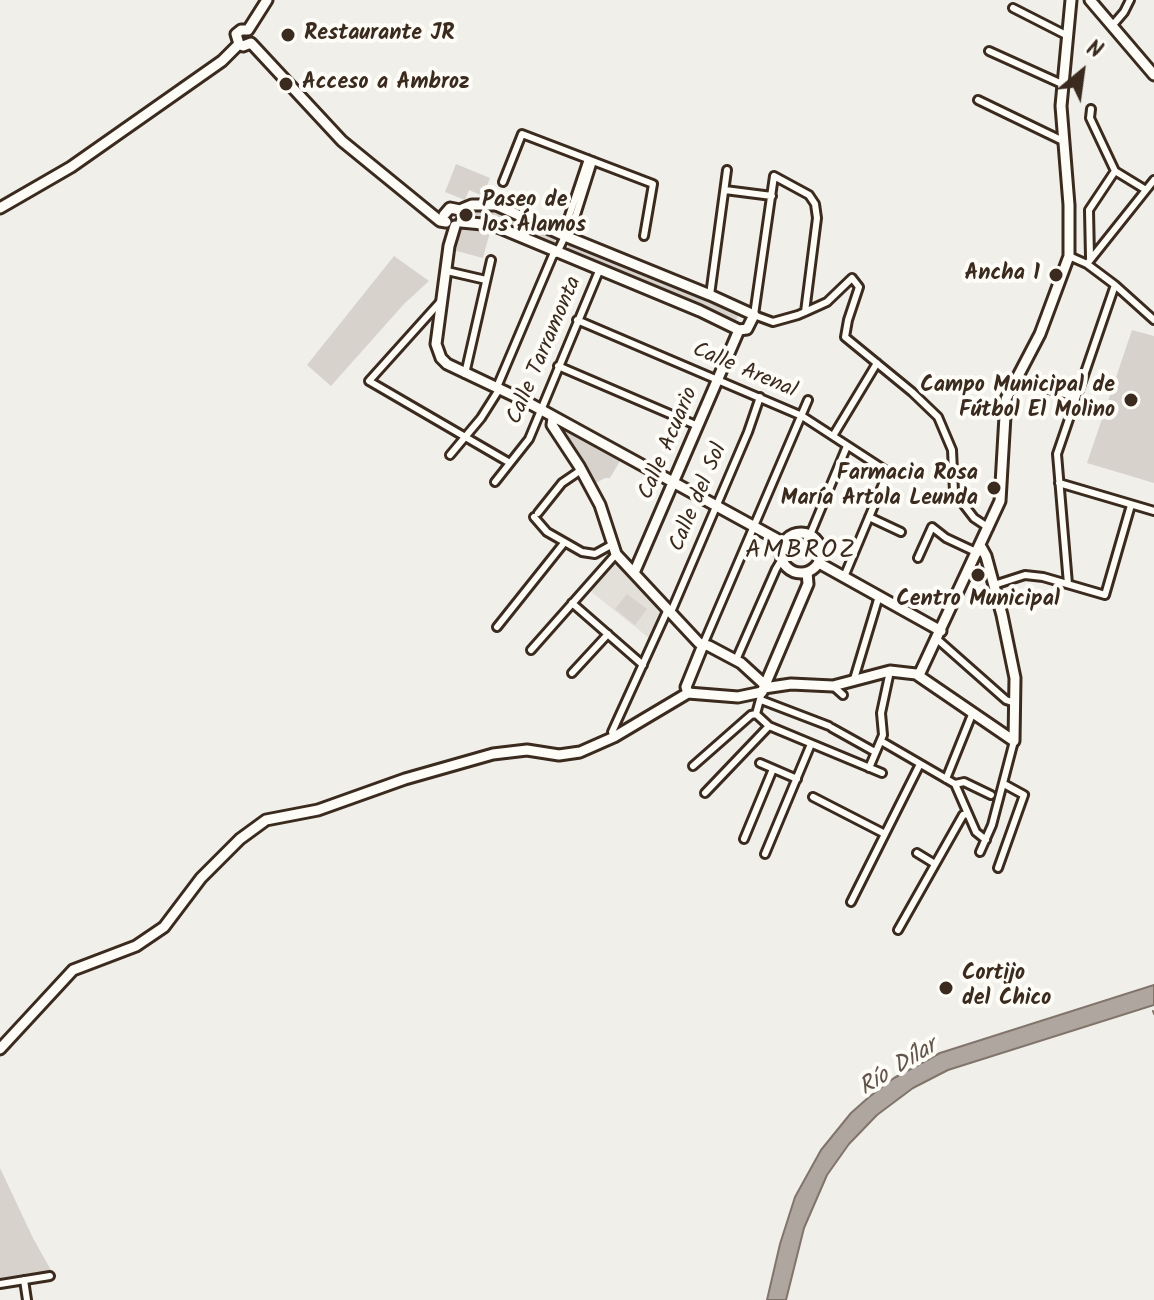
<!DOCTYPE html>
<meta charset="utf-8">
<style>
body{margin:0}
#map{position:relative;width:1154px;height:1300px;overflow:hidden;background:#f1efea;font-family:Kalam,sans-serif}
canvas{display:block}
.north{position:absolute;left:1042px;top:32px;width:80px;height:80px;-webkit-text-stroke:6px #fdfcf7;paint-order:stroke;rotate:29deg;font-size:22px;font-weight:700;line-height:32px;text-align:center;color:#3b2a1e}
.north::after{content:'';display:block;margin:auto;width:28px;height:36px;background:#3b2a1e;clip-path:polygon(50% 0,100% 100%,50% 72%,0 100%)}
</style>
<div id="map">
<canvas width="1154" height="1300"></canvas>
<div class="north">N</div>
</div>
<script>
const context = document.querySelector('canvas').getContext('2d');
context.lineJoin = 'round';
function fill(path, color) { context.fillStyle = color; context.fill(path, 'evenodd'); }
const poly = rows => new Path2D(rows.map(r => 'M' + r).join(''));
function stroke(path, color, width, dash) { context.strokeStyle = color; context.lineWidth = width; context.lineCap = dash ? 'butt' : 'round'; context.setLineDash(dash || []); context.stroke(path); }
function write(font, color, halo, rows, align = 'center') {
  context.font = font + ' Kalam,sans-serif'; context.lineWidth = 8; context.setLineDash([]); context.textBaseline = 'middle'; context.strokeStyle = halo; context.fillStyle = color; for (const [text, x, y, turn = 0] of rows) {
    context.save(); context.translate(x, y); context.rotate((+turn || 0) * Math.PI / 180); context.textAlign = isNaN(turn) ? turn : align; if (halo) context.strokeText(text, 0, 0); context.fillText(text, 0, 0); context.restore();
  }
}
const built = poly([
 [615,560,662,609,649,638,589,590]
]);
const green = poly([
 [456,164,490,178,483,196,469,190,465,200,445,192],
 [496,207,557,236,552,248,466,219,465,211,471,208],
 [491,228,483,258,453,250,459,229],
 [571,241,740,312,734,324,565,253],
 [394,256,429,281,404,304,331,386,307,365],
 [1132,330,1154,336,1154,483,1087,463],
 [564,428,620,461,610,478,605,478,594,484,561,431],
 [627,594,647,609,635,625,615,609],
 [0,1168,33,1238,52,1272,0,1280]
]);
const water = poly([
 [1154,985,1154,1005,948,1070,913,1088,877,1115,849,1144,827,1175,804,1228,786,1300,767,1300,780,1244,795,1197,821,1150,851,1113,869,1097,894,1078,940,1053,1154,985]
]);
const stream = poly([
 [1153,1011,1154,1014]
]);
const street = poly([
 [1013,8,1066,35],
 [1112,26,1124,12,1130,0],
 [989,51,1062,84],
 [978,100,1063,141],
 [1115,171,1146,190],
 [503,182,522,134,653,184,644,236],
 [725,190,772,196],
 [565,236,570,234,593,161],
 [1069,256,1087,264,1115,285,1154,320],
 [1090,258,1089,210,1115,171,1090,118,1091,109],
 [1087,264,1154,180],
 [447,271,486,280],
 [710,295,727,170],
 [441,301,369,381,510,463],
 [805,312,817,218,815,204,809,195,774,176,754,315,773,322,798,315,805,312,827,302,852,278,859,287,848,320,845,337,912,392,938,417,952,450,954,492,974,518,989,528],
 [577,320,802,416,888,472,844,577],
 [558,366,698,426],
 [465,374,491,260],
 [1041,386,1076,398],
 [497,387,553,255,557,253,565,236,564,231,588,159],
 [833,436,877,363],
 [450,455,481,418,500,388],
 [495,482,529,439,599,271],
 [1059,483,1154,511],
 [538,513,562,483,581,470],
 [534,517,547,532,582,552,595,554,613,544],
 [869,517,901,532],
 [810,535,847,446],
 [918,558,932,527,946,538,978,553],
 [1068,584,1057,454,1115,285],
 [994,585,1025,575,1043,577,1105,595,1131,505],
 [572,603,643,665],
 [671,612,748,432,760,397],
 [497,627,564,543],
 [937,639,1006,700,1015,703],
 [703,645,808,400],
 [531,650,616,554],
 [736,660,776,569,782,559],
 [572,673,608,634],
 [854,679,879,596],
 [833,686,843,695],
 [762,692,756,714,769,726,882,773],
 [761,700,829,726],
 [832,728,875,752],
 [614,737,612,732,668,609],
 [881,741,955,784,964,782,991,795],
 [760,763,797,779],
 [693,766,751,715,756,714],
 [869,768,883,735,881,713,890,671],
 [946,779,973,712],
 [955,784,976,832,986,840],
 [705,793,769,726],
 [813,797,885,834],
 [744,839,773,769],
 [980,852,992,825,1014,741],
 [917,853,935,864],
 [765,854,811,744],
 [998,868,1024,795,1004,784],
 [851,902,920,764],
 [898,930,963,815,967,814],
 [24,1280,27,1300],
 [0,1284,50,1276]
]);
const secondary = poly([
 [1090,0,1154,75],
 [248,30,267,0],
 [251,43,342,141,440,221,446,222],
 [239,44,236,34,241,30,248,30],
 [0,208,71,167,222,61,239,44,243,46,251,43],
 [460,210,472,205,496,205,565,236,710,295,754,315,747,329,739,330],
 [444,215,450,208,460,210],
 [461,222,493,225,700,311,739,330],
 [455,226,449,246,436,344,441,358,447,364,527,402,784,543],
 [553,418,552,425,579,466,600,505,616,554,699,643,709,646,741,663,765,685],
 '781 553a20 20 0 1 1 40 0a20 20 0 1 1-40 0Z',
 [819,563,941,631],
 [634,573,739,330],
 [919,675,1000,501,1006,399,1040,334,1069,256,1069,205,1061,106,1071,0],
 [764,688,791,684,833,686,890,671,916,674,1014,741,1015,678,1002,615,986,556,981,547],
 [688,693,738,697,762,692,808,584,807,572],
 [688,693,686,687,703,645],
 [0,1049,73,970,136,946,164,927,201,878,240,839,266,820,318,810,405,779,493,754,527,750,559,755,580,752,614,737,688,693]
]);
const markers = [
 [288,35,8,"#3b2a1e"],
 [286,84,8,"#3b2a1e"],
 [466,215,8,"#3b2a1e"],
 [1056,275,8,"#3b2a1e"],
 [1131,400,8,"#3b2a1e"],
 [994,488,8,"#3b2a1e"],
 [978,575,8,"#3b2a1e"],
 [946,988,8,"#3b2a1e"]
];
const poiNames = [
 ["Restaurante JR",304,35],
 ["Acceso a Ambroz",302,84],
 ["Paseo de",482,202],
 ["los Álamos",482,227],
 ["Ancha 1",1040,275,"right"],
 ["Campo Municipal de",1115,387,"right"],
 ["Fútbol El Molino",1115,412,"right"],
 ["Farmacia Rosa",978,475,"right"],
 ["María Artola Leunda",978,500,"right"],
 ["Centro Municipal",978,601,"center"],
 ["Cortijo",962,975],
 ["del Chico",962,1000]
];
const streetNames = [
 ["Calle Tarramonta",546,351,-67],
 ["Calle Arenal",744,372,23],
 ["Calle Acuario",670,444,-67],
 ["Calle del Sol",700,498,-67]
];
const waterNames = [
 ["Río Dílar",899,1069,-32]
];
const quarterNames = [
 ["AMBROZ",801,553]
];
fill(built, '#e3e0da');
fill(green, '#d7d2cc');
fill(water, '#aea69f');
stroke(water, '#80746b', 2);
stroke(stream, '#80746b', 2);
stroke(street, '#3b2a1e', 12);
stroke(secondary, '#3b2a1e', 15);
stroke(street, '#fdfcf7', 6);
stroke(secondary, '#fdfcf7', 9);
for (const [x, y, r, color] of markers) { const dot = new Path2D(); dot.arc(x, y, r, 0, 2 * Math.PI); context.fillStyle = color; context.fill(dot); stroke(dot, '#fdfcf7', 3); }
write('bold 22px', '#3b2a1e', '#fdfcf7', poiNames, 'left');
write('22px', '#3b2a1e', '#fdfcf7', streetNames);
write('italic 24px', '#63554b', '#fdfcf7', waterNames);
context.letterSpacing = '2px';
write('26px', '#3b2a1e', '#fdfcf7', quarterNames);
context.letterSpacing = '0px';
</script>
